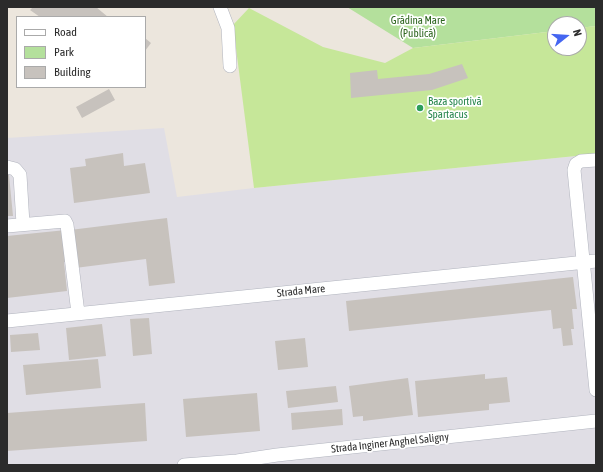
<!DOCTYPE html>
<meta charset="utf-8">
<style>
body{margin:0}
#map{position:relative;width:603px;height:472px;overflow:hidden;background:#ece6dd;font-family:"Asap Condensed",sans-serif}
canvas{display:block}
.frame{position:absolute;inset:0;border:8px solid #2b2b2b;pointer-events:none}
.legend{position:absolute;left:16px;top:16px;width:130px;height:72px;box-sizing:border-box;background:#fff;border:1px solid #aaa;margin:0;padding:5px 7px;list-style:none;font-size:12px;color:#2b2b2b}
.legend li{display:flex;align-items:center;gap:8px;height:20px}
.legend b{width:20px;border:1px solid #aaa}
.north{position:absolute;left:547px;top:16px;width:40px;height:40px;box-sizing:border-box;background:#fff;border:1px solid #aaa;border-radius:50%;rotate:73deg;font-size:11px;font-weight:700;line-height:16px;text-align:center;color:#2b2b2b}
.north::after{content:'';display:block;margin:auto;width:14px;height:18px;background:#4566f1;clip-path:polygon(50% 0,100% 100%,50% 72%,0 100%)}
</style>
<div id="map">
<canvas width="603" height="472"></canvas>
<div class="frame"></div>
<ul class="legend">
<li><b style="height:5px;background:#fff"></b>Road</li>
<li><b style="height:11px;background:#b4e09c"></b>Park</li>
<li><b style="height:11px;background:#c7c2bd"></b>Building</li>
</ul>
<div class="north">N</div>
</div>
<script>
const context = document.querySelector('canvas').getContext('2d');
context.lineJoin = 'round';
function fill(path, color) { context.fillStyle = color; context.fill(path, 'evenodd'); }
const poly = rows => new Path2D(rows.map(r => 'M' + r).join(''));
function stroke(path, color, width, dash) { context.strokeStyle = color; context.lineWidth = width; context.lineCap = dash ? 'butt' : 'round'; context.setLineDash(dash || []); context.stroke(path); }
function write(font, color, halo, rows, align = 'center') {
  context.font = font + ' "Asap Condensed",sans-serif'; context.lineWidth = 3.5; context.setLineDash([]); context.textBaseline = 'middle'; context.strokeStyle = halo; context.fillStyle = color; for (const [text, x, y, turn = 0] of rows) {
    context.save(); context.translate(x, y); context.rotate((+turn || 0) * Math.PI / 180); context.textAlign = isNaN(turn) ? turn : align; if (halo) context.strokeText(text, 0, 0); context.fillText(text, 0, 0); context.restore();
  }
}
const industrial = poly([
 [164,128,177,197,254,188,596,154,596,465,7,465,7,138]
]);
const green = poly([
 [347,7,596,7,596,26,579,28,579,24,555,24,555,31,413,48]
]);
const pitch = poly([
 [249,8,323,47,385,63,413,48,555,31,555,48,579,48,579,28,596,26,596,154,254,188,233,25]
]);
const building = poly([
 [33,7,96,7,108,17,40,17,30,10],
 [145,38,151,43,145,51],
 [462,64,468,78,432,90,351,98,350,73,377,70,378,79,429,74],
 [109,89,115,100,82,118,76,107],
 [123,153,124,166,145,163,150,193,74,203,70,168,86,166,85,159],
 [7,175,9,175,13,216,7,216],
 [167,218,175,283,149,286,146,259,75,268,70,230],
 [66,230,69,261,64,262,67,291,7,298,7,236],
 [573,277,577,309,572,309,574,329,571,329,573,345,563,346,561,328,553,329,551,310,349,331,346,301],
 [149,318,152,354,133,356,130,319],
 [102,324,106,356,69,360,66,328],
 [38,333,40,350,11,352,10,335],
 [305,338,308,367,278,370,275,341],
 [98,359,101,388,26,395,23,365],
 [485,374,485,379,507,377,510,402,489,404,489,410,418,417,415,381],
 [408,378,413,415,363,421,363,416,353,417,349,386],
 [336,386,338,402,288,408,286,391],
 [257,393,260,431,186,437,183,399],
 [145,403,147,441,7,451,7,413],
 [342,409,343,425,292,430,291,413]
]);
const street = poly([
 [220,7,228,28,230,66],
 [596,160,581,161,576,164,574,170,596,390],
 [7,167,15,169,20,175,23,224],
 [7,226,65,221,67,225,78,313],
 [7,321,596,261],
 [184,465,237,461,277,455,596,421]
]);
const markers = [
 [420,108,4,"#2e9e5b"]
];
const parkNames = [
 ["Grădina Mare",418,21],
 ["(Publică)",418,34]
];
const leisureNames = [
 ["Baza sportivă",428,102],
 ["Spartacus",428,115]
];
const streetNames = [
 ["Strada Mare",301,291,-6],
 ["Strada Inginer Anghel Saligny",390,443,-6]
];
fill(industrial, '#e0dee5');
fill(green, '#b4e09c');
fill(pitch, '#c6e799');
fill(building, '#c7c2bd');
stroke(street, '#b1b4be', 14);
stroke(street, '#fff', 13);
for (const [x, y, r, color] of markers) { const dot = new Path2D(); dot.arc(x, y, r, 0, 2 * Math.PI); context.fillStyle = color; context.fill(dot); stroke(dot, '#fff', 1.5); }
write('11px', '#2d651e', '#fff', parkNames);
write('11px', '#27864d', '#fff', leisureNames, 'left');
write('11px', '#2b2b2b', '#fff', streetNames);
</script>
